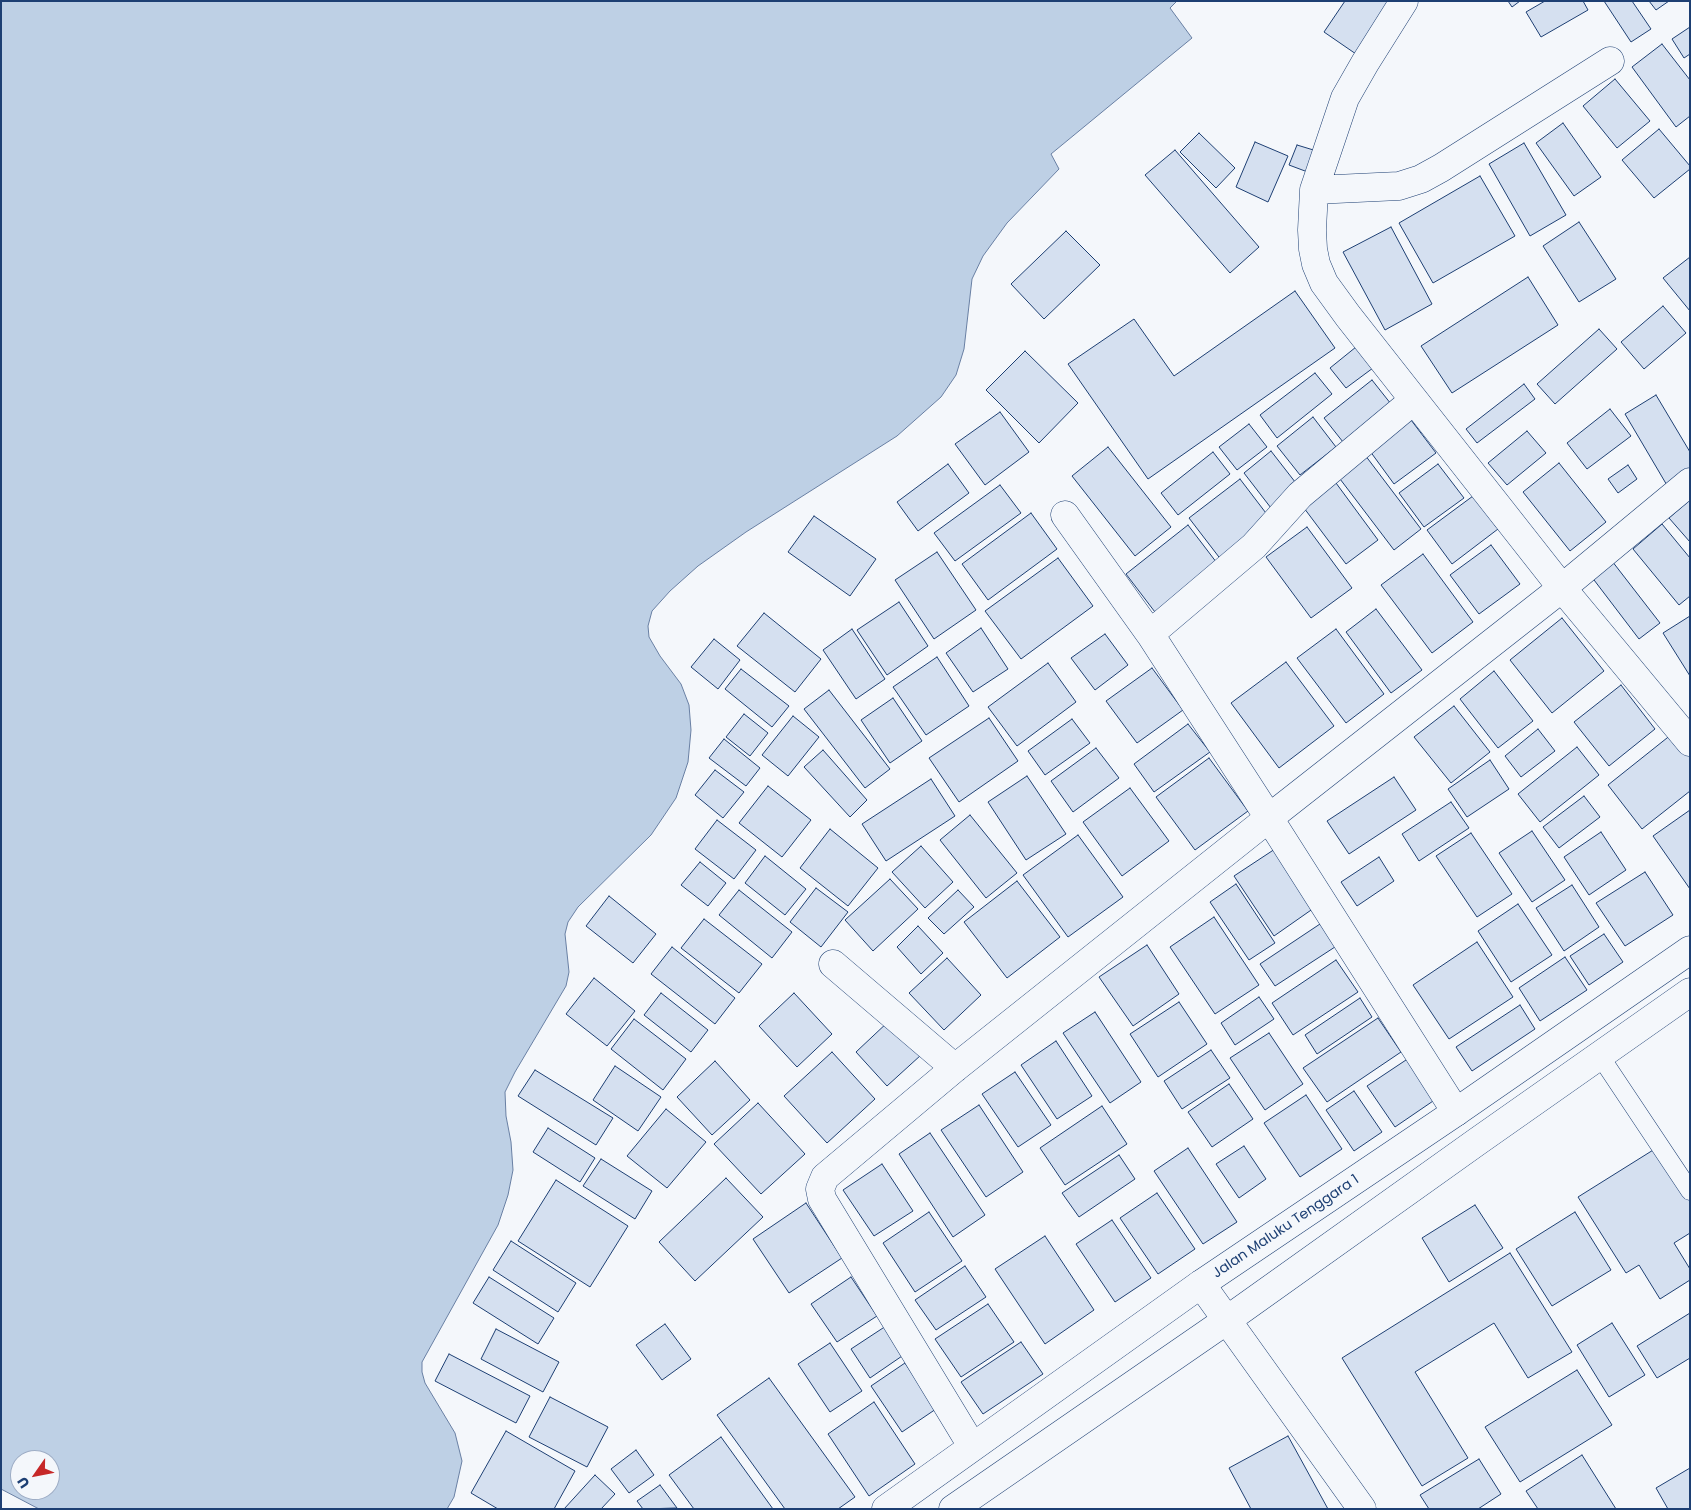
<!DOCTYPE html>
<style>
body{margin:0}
#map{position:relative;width:1691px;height:1510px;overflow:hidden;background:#f4f7fb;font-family:Poppins,sans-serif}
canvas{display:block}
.frame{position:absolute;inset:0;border:2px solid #1d3f73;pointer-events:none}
.north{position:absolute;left:10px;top:1450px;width:50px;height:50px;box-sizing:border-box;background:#f4f7fb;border:1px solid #9eadc5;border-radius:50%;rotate:237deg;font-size:14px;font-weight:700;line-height:20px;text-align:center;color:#1d3f73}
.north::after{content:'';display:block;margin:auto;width:18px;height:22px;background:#c62828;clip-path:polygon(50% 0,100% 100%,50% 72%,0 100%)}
</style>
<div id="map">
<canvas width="1691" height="1510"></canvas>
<div class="frame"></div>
<div class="north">U</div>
</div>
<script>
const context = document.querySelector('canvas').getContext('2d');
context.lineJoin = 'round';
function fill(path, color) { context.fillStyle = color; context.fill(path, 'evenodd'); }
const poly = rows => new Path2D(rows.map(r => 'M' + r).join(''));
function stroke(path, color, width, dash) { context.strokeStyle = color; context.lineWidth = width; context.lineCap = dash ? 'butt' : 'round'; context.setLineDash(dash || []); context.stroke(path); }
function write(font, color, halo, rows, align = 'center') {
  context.font = font + ' Poppins,sans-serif'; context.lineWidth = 4; context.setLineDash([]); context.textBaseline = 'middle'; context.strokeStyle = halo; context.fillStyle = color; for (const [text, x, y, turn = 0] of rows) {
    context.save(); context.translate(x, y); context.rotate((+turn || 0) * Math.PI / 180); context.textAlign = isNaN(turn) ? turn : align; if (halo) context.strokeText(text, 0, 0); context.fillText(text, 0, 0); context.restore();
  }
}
const water = poly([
 [1,1,1177,1,1170,8,1192,38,1051,154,1059,169,1007,223,983,256,972,279,964,349,956,375,941,397,897,436,746,532,698,566,670,591,652,611,648,626,649,637,660,656,681,684,689,705,691,730,688,762,676,798,651,835,578,907,568,922,565,934,569,972,566,986,515,1072,505,1092,506,1116,511,1142,513,1170,508,1195,498,1225,422,1362,422,1372,425,1383,455,1433,462,1461,454,1497,447,1509,39,1509,1,1489,1,1],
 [20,1460,50,1460,50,1490,20,1490,20,1460]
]);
const building = poly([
 [1345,1,1393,1,1356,54,1324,32,1345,1],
 [1508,1,1520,1,1512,7,1508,1],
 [1545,1,1583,1,1588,10,1541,37,1526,12,1545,1],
 [1604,1,1632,1,1651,29,1631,42,1604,1],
 [1649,1,1669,1,1656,10,1649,1],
 [1690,27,1690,54,1684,58,1672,39,1690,27],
 [1662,44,1690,80,1690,116,1676,127,1632,67,1662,44],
 [1615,79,1650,121,1617,148,1583,106,1615,79],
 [1563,123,1601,177,1574,196,1536,143,1563,123],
 [1659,129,1690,166,1690,169,1654,198,1622,160,1659,129],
 [1199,133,1235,168,1216,188,1180,152,1199,133],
 [1255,142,1288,156,1268,202,1236,187,1255,142],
 [1524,143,1566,215,1530,236,1489,164,1524,143],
 [1297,145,1320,152,1313,174,1289,165,1297,145],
 [1175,150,1259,247,1230,273,1145,175,1175,150],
 [1480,176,1515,236,1433,283,1399,223,1480,176],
 [1579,222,1616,279,1579,302,1543,246,1579,222],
 [1391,227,1432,304,1385,330,1343,252,1391,227],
 [1066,231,1100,265,1044,319,1011,284,1066,231],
 [1690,257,1690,311,1663,278,1690,257],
 [1528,277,1558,325,1452,393,1421,346,1528,277],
 [1295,291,1335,348,1148,479,1068,364,1134,319,1174,376,1295,291],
 [1663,306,1686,333,1644,369,1621,342,1663,306],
 [1599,329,1617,349,1555,404,1537,384,1599,329],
 [1356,347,1373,368,1346,388,1330,368,1356,347],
 [1025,351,1078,403,1039,443,986,390,1025,351],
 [1315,373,1332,394,1277,438,1260,415,1315,373],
 [1372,380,1391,404,1343,442,1324,418,1372,380],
 [1524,384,1535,399,1477,443,1466,429,1524,384],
 [1656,395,1690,452,1690,473,1668,487,1625,414,1656,395],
 [1610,409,1631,436,1587,469,1567,443,1610,409],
 [1000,412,1029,452,985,485,955,444,1000,412],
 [1408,416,1436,453,1394,484,1367,447,1408,416],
 [1313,417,1336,447,1300,475,1277,446,1313,417],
 [1249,424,1267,447,1237,470,1219,447,1249,424],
 [1527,431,1546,453,1507,485,1488,463,1527,431],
 [1108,447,1171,527,1135,556,1072,476,1108,447],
 [1271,451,1299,487,1271,508,1244,473,1271,451],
 [1213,452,1230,474,1178,515,1161,493,1213,452],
 [1365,455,1421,529,1394,550,1337,475,1365,455],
 [1559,463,1606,522,1570,551,1523,492,1559,463],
 [948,464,969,493,918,531,897,502,948,464],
 [1438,464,1464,498,1424,527,1399,493,1438,464],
 [1628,465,1637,479,1618,493,1608,479,1628,465],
 [1240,479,1272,521,1222,561,1189,518,1240,479],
 [1336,483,1378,540,1346,564,1304,508,1336,483],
 [1000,485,1021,513,955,561,934,533,1000,485],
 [1473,496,1498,529,1452,564,1427,530,1473,496],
 [1690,500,1690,542,1669,518,1690,500],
 [1031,513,1057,549,988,600,962,564,1031,513],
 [814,516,876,559,850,596,788,552,814,516],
 [1662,524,1690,558,1690,596,1679,605,1633,549,1662,524],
 [1188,525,1220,567,1158,616,1126,574,1188,525],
 [1307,527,1352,588,1311,618,1266,557,1307,527],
 [1491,545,1520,584,1479,614,1450,575,1491,545],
 [937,552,976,610,934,639,895,580,937,552],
 [1423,554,1473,622,1432,653,1381,585,1423,554],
 [1058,558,1093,606,1021,659,985,611,1058,558],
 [1612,561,1660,623,1639,639,1591,576,1612,561],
 [899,602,928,646,887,675,857,630,899,602],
 [1376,609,1422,670,1391,693,1346,632,1376,609],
 [764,613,821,659,795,692,737,646,764,613],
 [1690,616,1690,676,1663,633,1690,616],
 [1562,618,1604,671,1552,713,1510,660,1562,618],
 [981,628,1008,669,973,692,946,653,981,628],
 [852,629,885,679,856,699,823,650,852,629],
 [1336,629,1384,694,1346,723,1297,658,1336,629],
 [1105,634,1128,665,1095,690,1071,658,1105,634],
 [714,639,740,660,718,689,691,667,714,639],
 [937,657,969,706,926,735,893,687,937,657],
 [1286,662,1334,726,1279,768,1231,703,1286,662],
 [1048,663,1076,702,1017,746,988,707,1048,663],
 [1152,668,1183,710,1137,743,1106,701,1152,668],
 [741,669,789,706,772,727,725,689,741,669],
 [1494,671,1533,721,1498,748,1460,699,1494,671],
 [1621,685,1655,729,1609,766,1574,722,1621,685],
 [829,690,890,769,865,788,804,709,829,690],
 [893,698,922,741,890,763,861,720,893,698],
 [1454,706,1490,752,1451,783,1414,737,1454,706],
 [744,714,768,733,750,756,726,737,744,714],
 [793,716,819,737,788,776,762,755,793,716],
 [989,718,1018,761,959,802,929,758,989,718],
 [1072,719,1090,743,1045,775,1028,751,1072,719],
 [1188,724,1210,752,1154,792,1134,764,1188,724],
 [1538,729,1555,751,1521,777,1505,756,1538,729],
 [1672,734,1690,757,1690,791,1642,829,1608,785,1672,734],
 [724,739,760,768,746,786,709,758,724,739],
 [1577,747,1599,775,1540,822,1518,794,1577,747],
 [1096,748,1119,778,1073,812,1051,781,1096,748],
 [823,750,867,800,850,817,804,767,823,750],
 [1209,758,1248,811,1195,850,1156,797,1209,758],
 [1490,760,1509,789,1467,817,1448,789,1490,760],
 [715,770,744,792,723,818,695,795,715,770],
 [1027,776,1066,834,1026,860,988,802,1027,776],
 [1394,777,1416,810,1349,854,1327,821,1394,777],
 [931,779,955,816,886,861,862,824,931,779],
 [768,786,811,820,782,857,739,823,768,786],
 [1130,788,1169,841,1122,876,1083,822,1130,788],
 [1584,796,1600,817,1559,848,1543,827,1584,796],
 [1451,802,1469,828,1419,861,1402,834,1451,802],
 [1690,810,1690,889,1653,836,1690,810],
 [970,815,1017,873,986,898,940,840,970,815],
 [717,820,756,850,734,879,695,849,717,820],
 [830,829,878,868,848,906,800,868,830,829],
 [1532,831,1565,880,1532,902,1499,853,1532,831],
 [1601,832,1626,870,1589,895,1564,857,1601,832],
 [1471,833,1512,894,1477,917,1436,856,1471,833],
 [1078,835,1123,897,1068,937,1023,875,1078,835],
 [921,846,953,882,925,908,892,872,921,846],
 [1275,849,1314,908,1274,936,1234,876,1275,849],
 [765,856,806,889,785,915,745,883,765,856],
 [1379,857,1394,881,1357,906,1341,882,1379,857],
 [700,862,726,883,708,906,681,885,700,862],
 [1645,872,1673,915,1625,946,1596,903,1645,872],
 [890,879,918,909,873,951,845,920,890,879],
 [1017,881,1060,937,1007,978,964,922,1017,881],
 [1236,884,1275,943,1249,960,1210,902,1236,884],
 [1572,885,1599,927,1564,951,1536,908,1572,885],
 [816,888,848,912,821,947,790,922,816,888],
 [739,890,792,932,772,958,719,915,739,890],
 [958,890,974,907,944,934,928,918,958,890],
 [609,896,656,934,633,963,586,926,609,896],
 [1518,904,1552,955,1511,982,1478,931,1518,904],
 [1214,917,1259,985,1215,1014,1170,947,1214,917],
 [704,919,762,964,739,993,681,948,704,919],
 [1323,922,1338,945,1275,986,1260,964,1323,922],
 [918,926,943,953,921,974,897,947,918,926],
 [1604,934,1623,962,1589,985,1570,956,1604,934],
 [1477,942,1513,997,1449,1039,1413,985,1477,942],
 [1147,945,1179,994,1133,1026,1099,977,1147,945],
 [672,947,735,998,715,1024,651,974,672,947],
 [1565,957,1587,990,1540,1021,1519,988,1565,957],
 [947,958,981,995,944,1030,909,993,947,958],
 [1336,960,1358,992,1293,1035,1272,1003,1336,960],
 [594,978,635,1011,607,1046,566,1014,594,978],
 [661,993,708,1030,691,1052,644,1015,661,993],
 [794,993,832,1034,797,1067,759,1026,794,993],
 [1259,997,1274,1019,1235,1045,1221,1023,1259,997],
 [1360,998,1372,1017,1317,1054,1305,1035,1360,998],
 [1179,1002,1207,1044,1158,1077,1130,1034,1179,1002],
 [1520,1005,1535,1029,1472,1071,1456,1047,1520,1005],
 [1095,1012,1141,1082,1110,1103,1063,1033,1095,1012],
 [1378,1018,1401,1052,1327,1102,1303,1068,1378,1018],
 [634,1019,686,1059,663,1090,611,1049,634,1019],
 [889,1021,921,1055,887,1086,856,1052,889,1021],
 [1269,1033,1303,1084,1265,1110,1230,1058,1269,1033],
 [1056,1041,1092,1096,1057,1119,1021,1065,1056,1041],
 [1211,1050,1230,1078,1182,1109,1164,1081,1211,1050],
 [832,1052,875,1099,827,1143,784,1096,832,1052],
 [1409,1058,1436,1099,1395,1127,1367,1086,1409,1058],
 [715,1061,750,1100,712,1135,677,1097,715,1061],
 [615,1066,661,1097,638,1131,593,1100,615,1066],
 [535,1070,613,1118,596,1145,518,1096,535,1070],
 [1015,1072,1051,1125,1018,1147,982,1094,1015,1072],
 [1229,1084,1253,1119,1212,1147,1188,1112,1229,1084],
 [1354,1091,1382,1132,1354,1151,1326,1110,1354,1091],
 [1306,1095,1342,1149,1300,1177,1264,1123,1306,1095],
 [758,1103,805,1154,761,1194,714,1144,758,1103],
 [979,1105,1023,1172,986,1197,941,1130,979,1105],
 [1102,1106,1127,1144,1065,1185,1040,1148,1102,1106],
 [666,1109,706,1142,667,1188,627,1156,666,1109],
 [548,1128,595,1158,580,1182,533,1152,548,1128],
 [930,1133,985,1215,953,1237,899,1154,930,1133],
 [1244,1146,1266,1179,1239,1198,1216,1164,1244,1146],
 [1658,1147,1690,1198,1690,1233,1674,1243,1690,1269,1690,1280,1660,1299,1639,1265,1626,1273,1578,1197,1658,1147],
 [1188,1148,1237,1222,1203,1244,1154,1171,1188,1148],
 [1119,1155,1135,1179,1079,1217,1062,1193,1119,1155],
 [601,1159,652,1191,635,1219,583,1186,601,1159],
 [882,1164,913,1211,874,1236,843,1190,882,1164],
 [726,1178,763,1217,695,1281,659,1242,726,1178],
 [556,1180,628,1226,590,1287,518,1241,556,1180],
 [1157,1193,1195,1249,1158,1274,1120,1218,1157,1193],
 [806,1203,842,1258,789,1293,753,1239,806,1203],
 [1475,1205,1503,1248,1449,1282,1422,1238,1475,1205],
 [929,1212,962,1261,915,1292,883,1243,929,1212],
 [1575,1212,1611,1270,1552,1306,1516,1249,1575,1212],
 [1112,1220,1151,1278,1115,1302,1076,1244,1112,1220],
 [1045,1236,1094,1310,1045,1344,995,1269,1045,1236],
 [511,1241,576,1283,558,1312,493,1270,511,1241],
 [1510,1253,1572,1352,1528,1378,1494,1323,1415,1372,1468,1458,1422,1486,1342,1358,1510,1253],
 [965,1266,986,1297,936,1330,915,1300,965,1266],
 [489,1277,554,1318,538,1344,473,1303,489,1277],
 [851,1277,877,1316,837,1342,811,1304,851,1277],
 [988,1304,1014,1342,961,1377,935,1339,988,1304],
 [1690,1313,1690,1358,1657,1378,1637,1346,1690,1313],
 [1612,1323,1645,1375,1609,1397,1577,1345,1612,1323],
 [665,1324,691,1359,662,1380,636,1345,665,1324],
 [886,1326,905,1354,870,1378,851,1349,886,1326],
 [496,1329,559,1362,543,1392,481,1359,496,1329],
 [1021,1342,1043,1374,983,1414,961,1382,1021,1342],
 [830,1343,862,1391,830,1412,798,1364,830,1343],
 [449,1354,530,1396,516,1423,435,1381,449,1354],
 [905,1363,936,1409,902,1432,871,1386,905,1363],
 [1577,1370,1612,1425,1520,1482,1485,1427,1577,1370],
 [769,1378,855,1497,838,1509,785,1509,717,1415,769,1378],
 [550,1397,608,1427,587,1467,529,1437,550,1397],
 [874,1402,915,1464,869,1496,828,1434,874,1402],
 [506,1431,575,1471,554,1509,498,1509,471,1493,506,1431],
 [1288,1436,1328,1509,1251,1509,1229,1468,1288,1436],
 [721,1437,773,1509,694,1509,669,1475,721,1437],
 [636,1450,654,1475,629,1493,611,1469,636,1450],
 [1582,1455,1616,1509,1538,1509,1526,1491,1582,1455],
 [1479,1459,1501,1494,1478,1509,1429,1509,1420,1495,1479,1459],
 [1690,1468,1690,1509,1668,1509,1656,1488,1690,1468],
 [595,1475,615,1494,601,1509,564,1509,595,1475],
 [660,1485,677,1508,643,1509,637,1501,660,1485]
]);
const service = poly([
 [1600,1056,1690,1191]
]);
const minor = poly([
 [1404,1,1365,63,1345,98,1314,190,1312,230,1313,249,1316,264,1324,283,1348,316,1562,588,1690,482],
 [1314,190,1399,186,1421,179,1441,168,1610,61],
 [1065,515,1150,634,1269,818,1562,588,1690,742],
 [1150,634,1254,546,1300,495,1414,400],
 [833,964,955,1068],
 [1201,1284,1362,1509],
 [972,1446,822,1199,820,1189,825,1177,955,1068,1269,818,1456,1112]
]);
const trunk = poly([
 [886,1509,1201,1284,1456,1112,1690,950],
 [953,1509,1227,1320,1478,1141,1690,992]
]);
const streetNames = [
 ["Jalan Maluku Tenggara 1",1286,1227,-34]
];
fill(water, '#bed0e5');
stroke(water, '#687fa3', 1);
fill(building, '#d5e0f0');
stroke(building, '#1d3f73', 1);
stroke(service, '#1d3f73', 19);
stroke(minor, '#1d3f73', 29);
stroke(trunk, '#1d3f73', 29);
stroke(service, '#f4f7fb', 18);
stroke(minor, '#f4f7fb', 28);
stroke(trunk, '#f4f7fb', 28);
write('14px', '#1d3f73', '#f4f7fb', streetNames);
</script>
